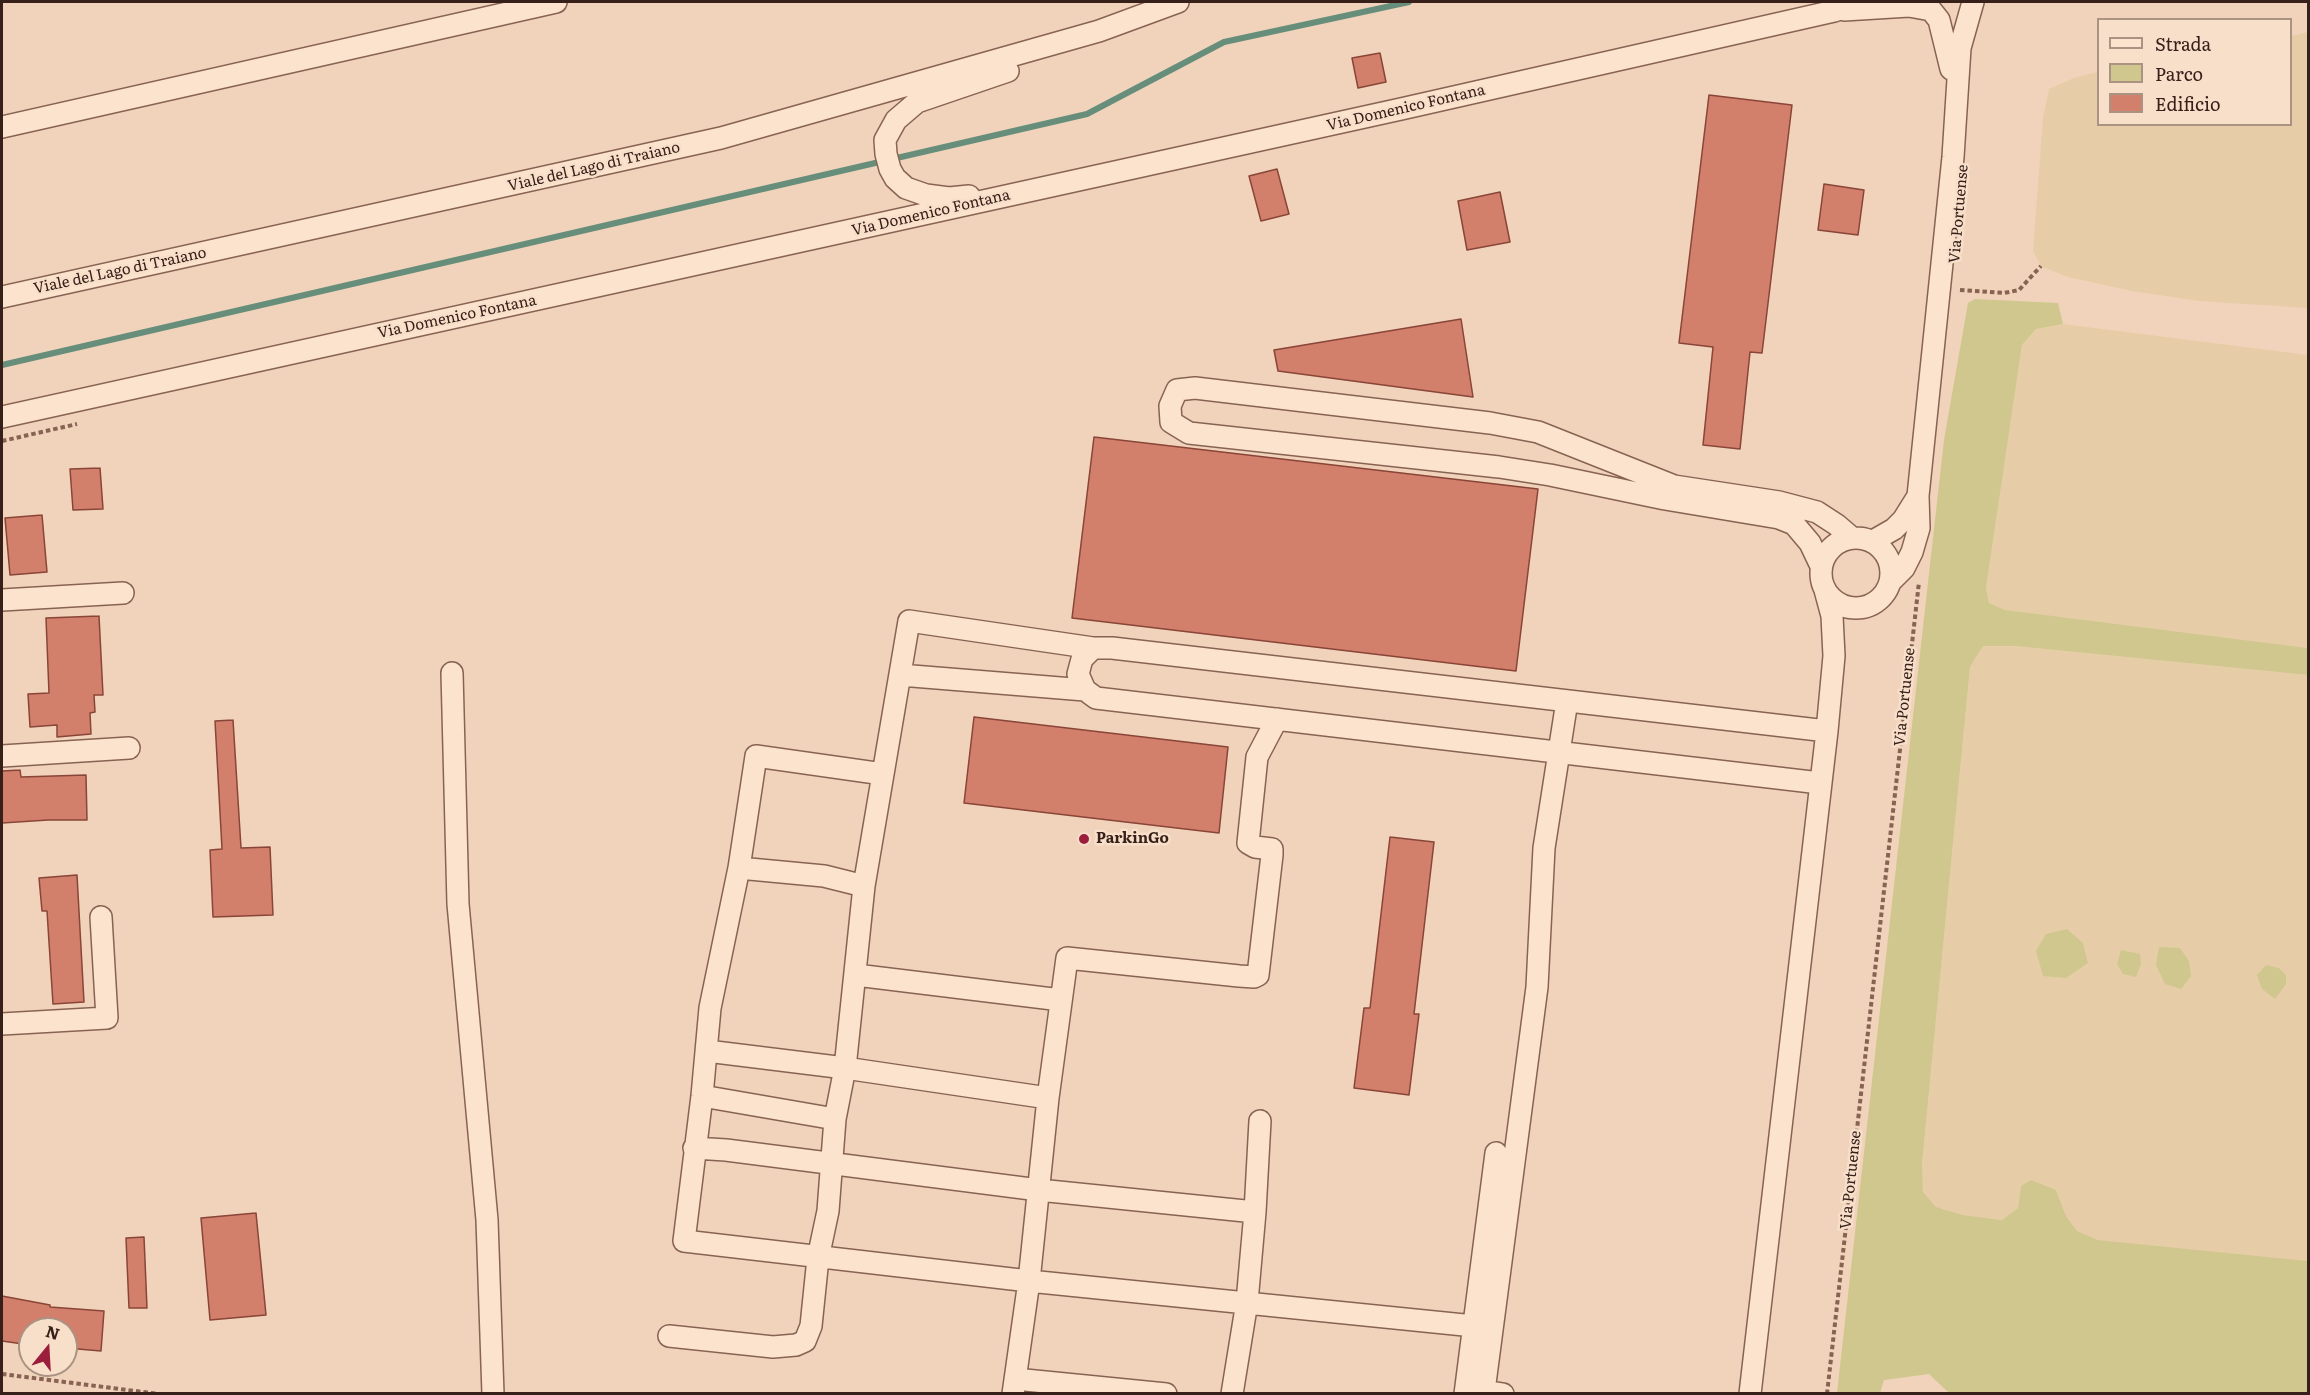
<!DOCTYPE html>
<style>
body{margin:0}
#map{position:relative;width:2310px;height:1395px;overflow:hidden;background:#f0d3ba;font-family:Literata,serif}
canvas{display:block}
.frame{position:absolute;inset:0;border:3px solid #362019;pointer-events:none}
.legend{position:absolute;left:2097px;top:18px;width:195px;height:108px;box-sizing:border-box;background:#f8dfca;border:2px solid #aa9383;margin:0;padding:8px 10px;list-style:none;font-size:18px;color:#362019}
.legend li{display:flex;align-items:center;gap:12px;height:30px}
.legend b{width:30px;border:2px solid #aa9383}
.north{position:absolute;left:18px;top:1317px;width:60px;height:60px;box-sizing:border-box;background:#f8dfca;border:2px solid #aa9383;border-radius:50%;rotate:18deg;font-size:16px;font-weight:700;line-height:24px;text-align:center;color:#362019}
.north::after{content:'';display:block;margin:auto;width:21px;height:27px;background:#9b1f3d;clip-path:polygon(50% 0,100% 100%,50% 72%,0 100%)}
</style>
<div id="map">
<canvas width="2310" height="1395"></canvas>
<div class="frame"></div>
<ul class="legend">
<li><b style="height:8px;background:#fbe3cd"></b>Strada</li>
<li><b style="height:16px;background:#cfc78d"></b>Parco</li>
<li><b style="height:16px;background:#d27f6c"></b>Edificio</li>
</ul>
<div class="north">N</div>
</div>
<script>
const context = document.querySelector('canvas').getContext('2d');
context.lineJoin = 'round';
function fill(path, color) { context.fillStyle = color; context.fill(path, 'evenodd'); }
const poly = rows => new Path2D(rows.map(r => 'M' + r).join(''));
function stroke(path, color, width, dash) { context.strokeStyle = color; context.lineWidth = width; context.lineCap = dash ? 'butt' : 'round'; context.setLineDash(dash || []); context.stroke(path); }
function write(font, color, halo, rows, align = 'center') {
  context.font = font + ' Literata,serif'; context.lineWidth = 5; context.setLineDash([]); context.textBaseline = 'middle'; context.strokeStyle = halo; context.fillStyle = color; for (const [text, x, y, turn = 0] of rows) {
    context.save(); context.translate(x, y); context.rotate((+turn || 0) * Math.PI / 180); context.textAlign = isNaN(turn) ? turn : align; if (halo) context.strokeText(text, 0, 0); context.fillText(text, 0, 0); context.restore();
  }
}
const farmland = poly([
 [2308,32,2308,308,2199,301,2132,291,2068,277,2041,266,2033,251,2043,118,2049,89,2074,78,2098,72,2098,124,2290,124,2291,36],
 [2063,324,2308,355,2308,648,2004,610,1989,603,1986,588,2022,345,2036,329],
 [1983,646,2015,646,2308,675,2308,1261,2098,1240,2077,1231,2066,1216,2056,1190,2021,1187,2018,1208,2003,1220,1963,1215,1936,1207,1923,1192,1922,1164,1970,667]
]);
const green = poly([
 [1975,299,2058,303,2063,324,2036,329,2022,345,1986,588,1989,603,2005,610,2308,648,2308,675,2015,646,1983,646,1970,667,1922,1164,1923,1192,1936,1207,1963,1215,2002,1220,2018,1208,2021,1186,2031,1180,2056,1190,2066,1216,2077,1231,2098,1240,2308,1261,2308,1393,1949,1393,1929,1374,1884,1380,1880,1393,1837,1393,1944,440,1968,303],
 [2067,929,2083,943,2088,963,2066,978,2043,976,2036,951,2046,934],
 [2159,947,2180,948,2189,961,2191,976,2181,989,2165,984,2156,965],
 [2121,950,2140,954,2141,964,2136,977,2123,974,2117,964],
 [2266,965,2279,968,2286,975,2286,984,2275,999,2262,989,2257,975]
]);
const stream = poly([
 [2,365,1087,114,1224,42,1409,2]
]);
const building = poly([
 [1380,53,1386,82,1358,88,1352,58,1380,53],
 [1709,95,1792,105,1762,353,1750,352,1740,449,1703,445,1713,347,1679,343,1709,95],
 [1277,169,1289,214,1261,221,1249,176,1277,169],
 [1824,184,1864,190,1858,235,1818,230,1824,184],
 [1500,192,1510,242,1467,250,1458,201,1500,192],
 [1461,319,1473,397,1278,371,1274,350,1461,319],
 [1094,437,1538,489,1516,671,1072,618,1094,437],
 [100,468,103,509,73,510,70,469,100,468],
 [42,515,47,572,10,575,5,518,42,515],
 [99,616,103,695,94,695,95,712,90,713,91,734,57,737,57,725,30,727,28,694,49,693,46,618,99,616],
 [974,717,1228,747,1219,833,964,803,974,717],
 [233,720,241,848,270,847,273,915,213,917,210,850,222,849,215,721,233,720],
 [20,770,21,777,86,775,87,820,48,820,2,823,2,771,20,770],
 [1390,837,1434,842,1414,1014,1419,1014,1409,1095,1354,1088,1364,1008,1370,1008,1390,837],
 [77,875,84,1002,53,1004,47,911,42,911,39,878,77,875],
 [256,1213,266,1315,210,1320,201,1218,256,1213],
 [144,1237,147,1308,129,1308,126,1238,144,1237],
 [2,1296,50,1305,50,1307,104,1311,101,1351,66,1348,66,1329,30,1329,30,1345,2,1341,2,1296]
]);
const path = poly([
 [1960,290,2004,293,2019,290,2041,266],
 [2,441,77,424],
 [2,1374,159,1394],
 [1827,1394,1919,582]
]);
const minor = poly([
 [1844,10,1909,6,1931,10,1939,20,1951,69],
 [2,127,556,2],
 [969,196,949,198,926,195,906,188,895,178,890,169,886,154,885,140,896,120,917,102,1008,71],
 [2,297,721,138,1099,31,1178,2],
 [2,417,1401,109,1834,11,1859,2],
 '1821 573a35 35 0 1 1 70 0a35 35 0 1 1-70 0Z',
 [1873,541,1894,529,1903,520,1918,496],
 [1821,566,1810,543,1794,524,1779,518,1665,499,1550,475,1499,467,1189,433,1171,422,1170,406,1177,390,1195,388,1490,423,1538,432,1674,486,1779,502,1817,512,1837,525,1851,537],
 [1891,581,1904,568,1912,552,1919,528,1918,496,1953,157,1960,48,1973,2],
 [2,600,123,593],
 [452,673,458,904,487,1220,493,1394],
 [900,675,1085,690],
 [2,756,129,748],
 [883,774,756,756,739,868,710,1008,702,1096,684,1241,1029,1281,1474,1326],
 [1820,783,1096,698,1085,690,1078,674,1082,659,1093,648,1112,648,1827,731],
 [739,868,824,876,864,886],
 [856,975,1061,1000],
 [2,1024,107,1018,101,917],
 [707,1051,845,1068,1048,1098],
 [702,1096,835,1119],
 [694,1148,726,1150,1039,1190,1255,1212],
 [669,1336,773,1347,796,1345,805,1341,811,1326,818,1258,828,1211,835,1119,845,1068,864,886,909,621,1093,648],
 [1015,1379,1166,1394],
 [1013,1394,1029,1281,1048,1098,1067,958,1239,976,1254,977,1258,975,1272,855,1272,849,1255,847,1248,843,1257,757,1277,719],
 [1232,1394,1247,1302,1255,1212,1260,1121],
 [1465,1394,1496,1153],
 [1503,1394,1484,1391,1537,987,1544,848,1567,701],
 [1750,1394,1827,731,1834,656,1832,616,1825,590]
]);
const markers = [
 [1084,839,6,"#9b1f3d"]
];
const streetNames = [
 ["Via Domenico Fontana",1406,108,-13],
 ["Viale del Lago di Traiano",594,167,-13],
 ["Via Domenico Fontana",931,213,-13],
 ["Via Portuense",1959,214,-85],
 ["Viale del Lago di Traiano",120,271,-12],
 ["Via Domenico Fontana",457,317,-12],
 ["Via Portuense",1905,697,-84],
 ["Via Portuense",1851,1180,-84]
];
const poiNames = [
 ["ParkinGo",1096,839]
];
fill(farmland, '#e7cda7');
fill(green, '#cfc78d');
stroke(stream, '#668e7b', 6);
fill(building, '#d27f6c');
stroke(building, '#894537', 1.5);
stroke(minor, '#886353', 24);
stroke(path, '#886353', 4, [4.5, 3]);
stroke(minor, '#fbe3cd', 21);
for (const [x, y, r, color] of markers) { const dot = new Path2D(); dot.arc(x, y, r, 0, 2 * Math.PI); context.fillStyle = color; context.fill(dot); stroke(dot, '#f8dfca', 2); }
write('15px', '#362019', '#f8dfca', streetNames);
write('bold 15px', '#362019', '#f8dfca', poiNames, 'left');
</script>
